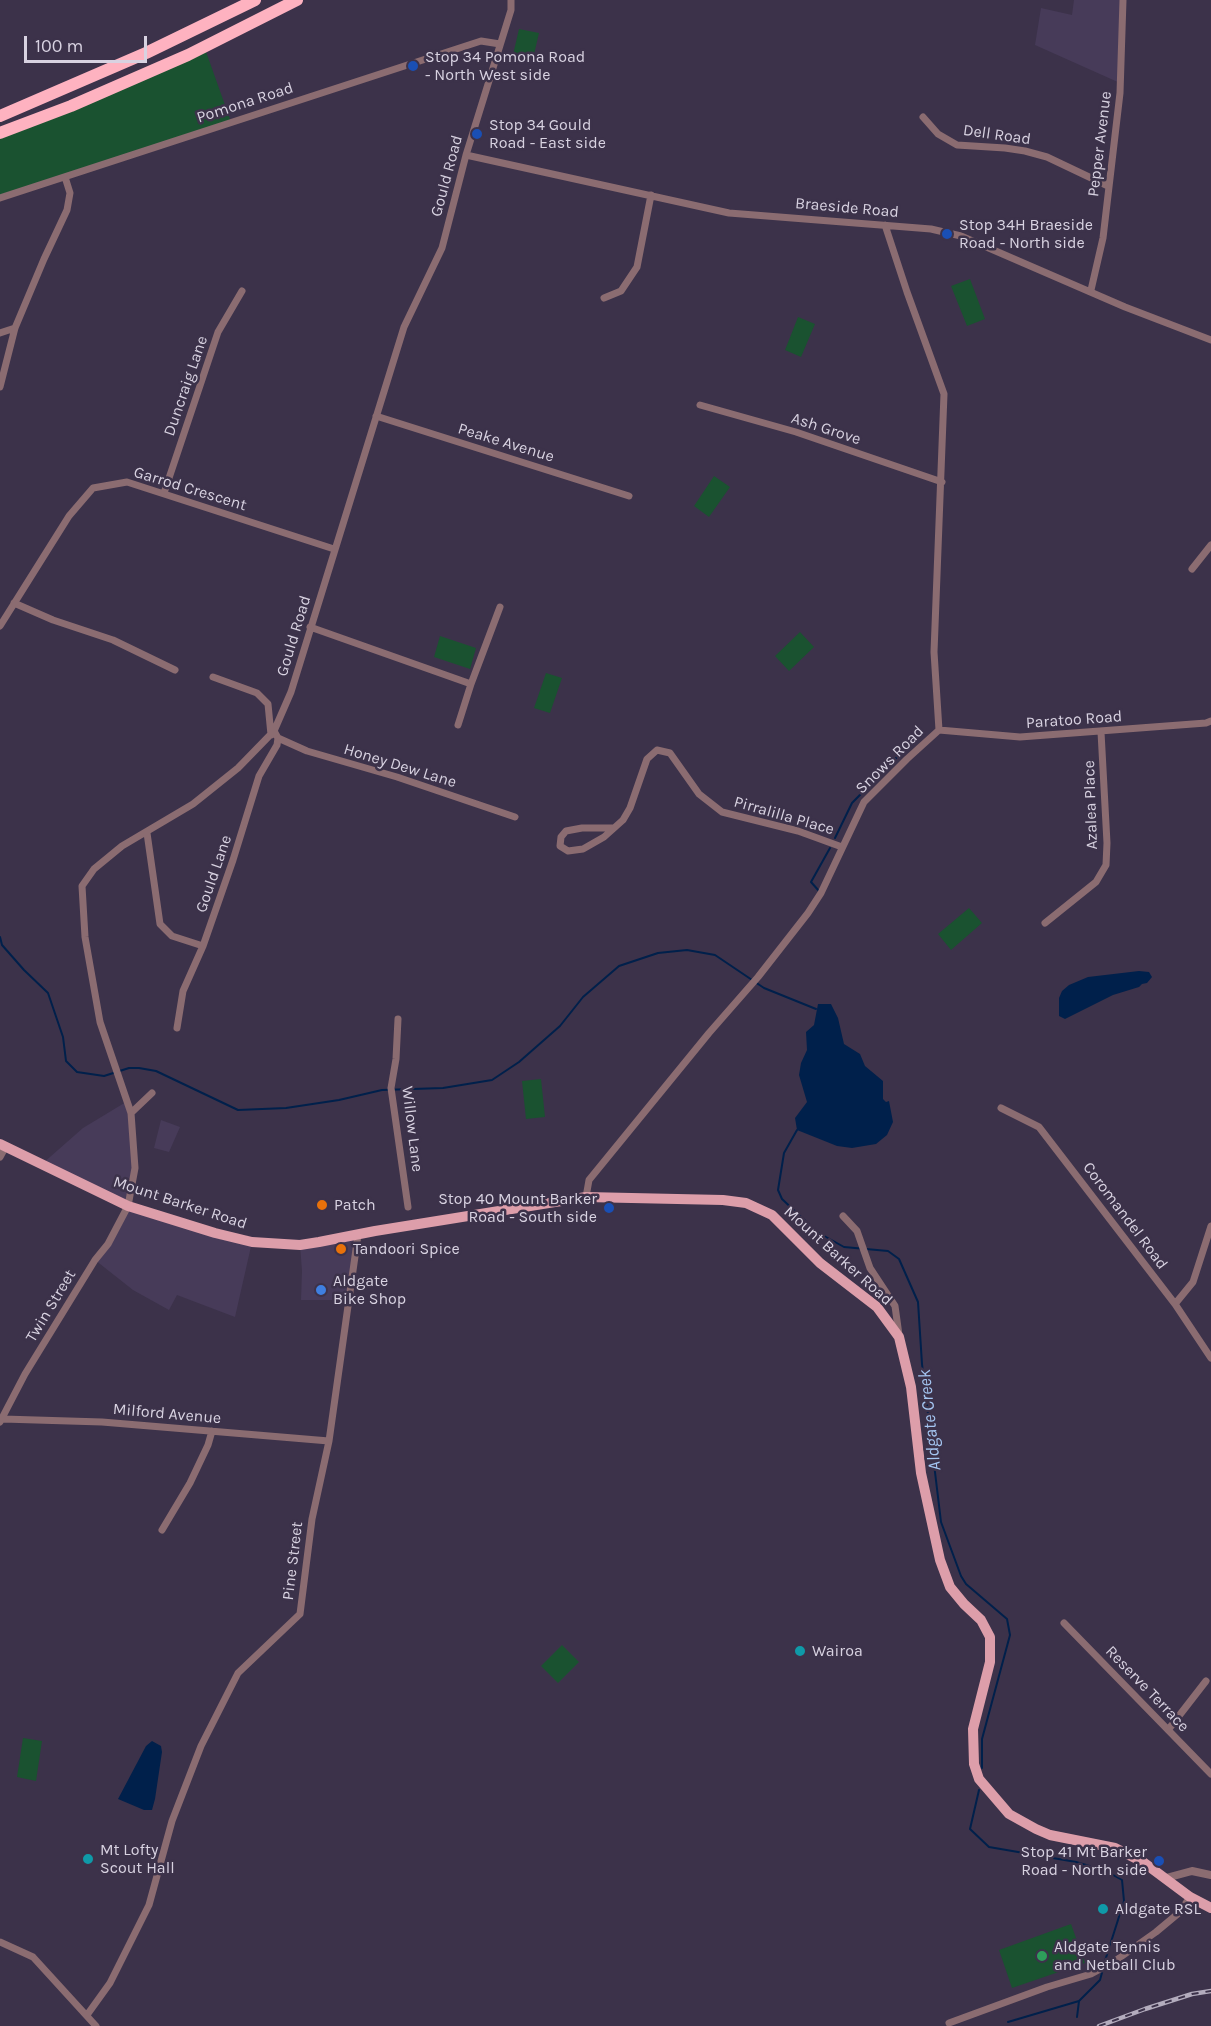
<!DOCTYPE html>
<style>
body{margin:0}
#map{position:relative;width:1211px;height:2026px;overflow:hidden;background:#3c324a;font-family:Karla,sans-serif}
canvas{display:block}
.scale{position:absolute;left:24px;top:36px;width:123px;height:27px;box-sizing:border-box;border:3px solid #d8d2e1;border-top:0;padding-left:8px;font-size:18px;line-height:21px;white-space:nowrap;color:#d8d2e1;-webkit-text-stroke:4px #3c324a;paint-order:stroke}
</style>
<div id="map">
<canvas width="1211" height="2026"></canvas>
<div class="scale">100 m</div>
</div>
<script>
const context = document.querySelector('canvas').getContext('2d');
context.lineJoin = 'round';
function fill(path, color) { context.fillStyle = color; context.fill(path, 'evenodd'); }
const poly = rows => new Path2D(rows.map(r => 'M' + r).join(''));
function stroke(path, color, width, dash) { context.strokeStyle = color; context.lineWidth = width; context.lineCap = dash ? 'butt' : 'round'; context.setLineDash(dash || []); context.stroke(path); }
function write(font, color, halo, rows, align = 'center') {
  context.font = font + ' Karla,sans-serif'; context.lineWidth = 5; context.setLineDash([]); context.textBaseline = 'middle'; context.strokeStyle = halo; context.fillStyle = color; for (const [text, x, y, turn = 0] of rows) {
    context.save(); context.translate(x, y); context.rotate((+turn || 0) * Math.PI / 180); context.textAlign = isNaN(turn) ? turn : align; if (halo) context.strokeText(text, 0, 0); context.fillText(text, 0, 0); context.restore();
  }
}
const built = poly([
 [1074,0,1123,0,1120,83,1035,45,1041,8,1072,15],
 [126,1102,131,1113,135,1168,128,1206,252,1242,235,1317,177,1295,169,1310,133,1290,95,1260,128,1206,42,1164,83,1128],
 [161,1120,180,1127,169,1152,154,1148],
 [358,1235,349,1300,301,1300,302,1271,300,1245]
]);
const green = poly([
 [519,29,539,33,532,63,512,59],
 [204,46,231,122,0,198,0,133],
 [970,279,985,319,967,326,951,286],
 [798,317,815,324,801,357,785,350],
 [714,476,730,487,709,517,694,506],
 [800,632,814,647,789,671,775,656],
 [440,636,476,648,470,669,434,657],
 [546,673,562,678,550,713,534,708],
 [969,908,982,923,951,950,938,934],
 [541,1079,545,1117,526,1119,522,1081],
 [562,1645,579,1662,558,1683,541,1666],
 [23,1738,42,1741,36,1781,17,1777],
 [1071,1924,1085,1963,1012,1988,999,1950]
]);
const water = poly([
 [1139,971,1149,972,1152,977,1147,983,1142,984,1139,987,1113,995,1065,1019,1059,1016,1059,998,1062,991,1069,985,1088,977],
 [818,1004,831,1004,838,1018,844,1044,860,1054,865,1066,883,1081,883,1099,886,1102,889,1101,893,1122,887,1135,876,1144,852,1148,837,1146,797,1130,795,1118,807,1102,799,1075,801,1063,807,1050,806,1032,814,1025],
 [152,1741,161,1746,162,1752,155,1799,152,1810,144,1810,118,1799,146,1746]
]);
const stream = poly([
 [835,838,852,803,901,753],
 [819,891,811,882,830,848],
 [0,937,2,945,24,970,48,993,63,1037,66,1061,77,1072,104,1076,129,1068,139,1068,156,1071,238,1110,286,1108,339,1100,382,1090,443,1088,492,1080,519,1062,560,1026,583,997,619,966,658,953,687,950,715,955,764,988,816,1009],
 [797,1130,784,1153,778,1190,782,1199,817,1232,844,1247,888,1251,899,1259,918,1302,922,1364,941,1522,961,1576,966,1584,1007,1619,1010,1635,982,1739,982,1768],
 [979,1790,970,1829,989,1847,1076,1862,1106,1871,1122,1880,1124,1901,1104,1964],
 [1077,2017,1079,2001,1100,1980,1103,1969],
 [1008,2022,1079,2001]
]);
const minor = poly([
 [923,117,938,134,957,145,1005,148,1025,151,1047,157,1108,186],
 [466,155,729,213,931,229,961,236,1125,307,1211,340],
 [0,198,481,41,500,44],
 [1091,290,1103,238,1120,93,1123,0],
 [604,298,621,291,637,267,651,195],
 [0,333,15,328],
 [0,387,15,328,44,259,67,210,70,193,65,177],
 [700,405,796,432,942,482],
 [376,416,629,496],
 [164,493,218,332,242,291],
 [1192,569,1211,545],
 [14,603,53,620,113,640,175,670],
 [0,626,69,516,93,488,127,482,334,549],
 [310,627,471,684,500,607],
 [213,677,257,693,268,704,271,735],
 [458,725,471,684],
 [939,730,1020,737,1206,723,1211,721],
 [278,738,307,751,397,777,515,817],
 [613,828,582,828,566,831,561,837,560,846,568,851,583,849,604,837,623,820,630,808,647,759,657,750,670,753,699,794,722,812,798,831,842,847],
 [147,833,160,924,172,936,203,946],
 [1045,923,1096,882,1106,865,1107,843,1101,732],
 [398,1019,396,1059,391,1088,408,1207],
 [177,1028,183,991,203,946,233,860,259,776,277,745,278,738,274,731],
 [1001,1108,1039,1127,1175,1304,1211,1358],
 [131,1113,152,1093],
 [0,1157,6,1146],
 [586,1197,589,1180,709,1033,758,977,808,913,821,893,864,802,907,759,939,730,934,652,944,394,907,292,885,225],
 [843,1216,857,1231,870,1268,895,1306,899,1335],
 [1175,1304,1193,1282,1211,1226],
 [3,1419,102,1422,329,1441],
 [0,1422,25,1374,95,1260,108,1244,128,1206,135,1168,131,1113,100,1022,85,937,82,886,94,869,122,846,193,804,238,768,274,731,291,692,404,327,442,248,466,155,511,10,511,0],
 [162,1530,190,1483,208,1445,212,1431],
 [1064,1623,1211,1774],
 [1168,1730,1206,1681],
 [0,1942,33,1957,96,2026],
 [87,2015,110,1983,149,1905,172,1821,201,1746,238,1673,300,1614,312,1519,329,1441,358,1235],
 [949,2023,1047,1987,1091,1974,1115,1961,1156,1932,1180,1912,1190,1897]
]);
const tertiary = poly([
 [1166,1878,1192,1871,1211,1875]
]);
const primary = poly([
 [0,1144,128,1206,215,1233,252,1242,300,1245,319,1242,375,1231,586,1197,723,1200,746,1203,772,1215,820,1263,877,1307,899,1337,911,1387,921,1473,940,1560,950,1587,964,1604,981,1620,990,1637,990,1662,973,1729,974,1764,979,1779,1009,1814,1036,1829,1050,1835,1115,1848,1143,1862,1190,1897,1211,1908]
]);
const motorway = poly([
 [0,116,146,53,255,0],
 [0,133,71,106,188,55,297,0]
]);
const rail = poly([
 [1099,2026,1145,2009,1192,1994,1211,1991]
]);
const markers = [
 [413,66,6,"#1a4fb4"],
 [477,134,6,"#1a4fb4"],
 [947,234,6,"#1a4fb4"],
 [322,1205,6,"#e8710a"],
 [609,1208,6,"#1a4fb4"],
 [341,1249,6,"#e8710a"],
 [321,1290,6,"#3f7fe0"],
 [800,1651,6,"#0f9aa8"],
 [88,1859,6,"#0f9aa8"],
 [1159,1861,6,"#1a4fb4"],
 [1103,1909,6,"#0f9aa8"],
 [1042,1956,6,"#2e9e5b"]
];
const poiNames = [
 ["Stop 34 Pomona Road",425,57],
 ["- North West side",425,75],
 ["Stop 34 Gould",489,125],
 ["Road - East side",489,143],
 ["Stop 34H Braeside",959,225],
 ["Road - North side",959,243],
 ["Stop 40 Mount Barker",597,1199,"right"],
 ["Road - South side",597,1217,"right"],
 ["Patch",334,1205],
 ["Tandoori Spice",353,1249],
 ["Aldgate",333,1281],
 ["Bike Shop",333,1299],
 ["Wairoa",812,1651],
 ["Mt Lofty",100,1850],
 ["Scout Hall",100,1868],
 ["Stop 41 Mt Barker",1147,1852,"right"],
 ["Road - North side",1147,1870,"right"],
 ["Aldgate RSL",1115,1909],
 ["Aldgate Tennis",1054,1947],
 ["and Netball Club",1054,1965]
];
const streetNames = [
 ["Pomona Road",245,103,-18],
 ["Dell Road",997,135,8],
 ["Pepper Avenue",1100,144,-83],
 ["Gould Road",447,176,-75],
 ["Braeside Road",847,208,5],
 ["Duncraig Lane",186,386,-71],
 ["Ash Grove",826,429,18],
 ["Peake Avenue",506,443,17],
 ["Garrod Crescent",190,489,17],
 ["Gould Road",294,636,-73],
 ["Paratoo Road",1074,720,-4],
 ["Snows Road",890,760,-45],
 ["Honey Dew Lane",400,766,17],
 ["Azalea Place",1091,805,-92],
 ["Pirralilla Place",784,816,16],
 ["Gould Lane",214,874,-71],
 ["Willow Lane",412,1129,83],
 ["Mount Barker Road",180,1203,18],
 ["Coromandel Road",1125,1216,53],
 ["Mount Barker Road",838,1256,42],
 ["Twin Street",51,1306,-59],
 ["Milford Avenue",167,1414,5],
 ["Pine Street",293,1561,-83],
 ["Reserve Terrace",1147,1689,46]
];
const waterNames = [
 ["Aldgate Creek",930,1420,-96]
];
fill(built, '#473b59');
fill(green, '#1a5230');
fill(water, '#00204b');
stroke(stream, '#00204b', 2);
stroke(minor, '#8b6c71', 7);
stroke(tertiary, '#8b6c71', 8);
stroke(primary, '#dd9eaa', 10);
stroke(motorway, '#feb2c0', 12);
stroke(rail, '#b3acbd', 4.5);
stroke(rail, '#3c324a', 2, [7]);
for (const [x, y, r, color] of markers) { const dot = new Path2D(); dot.arc(x, y, r, 0, 2 * Math.PI); context.fillStyle = color; context.fill(dot); stroke(dot, '#3c324a', 2); }
write('16px', '#d8d2e1', '#3c324a', poiNames, 'left');
write('16px', '#d8d2e1', '#3c324a', streetNames);
write('italic 18px', '#a5c6f2', '#3c324a', waterNames);
</script>
